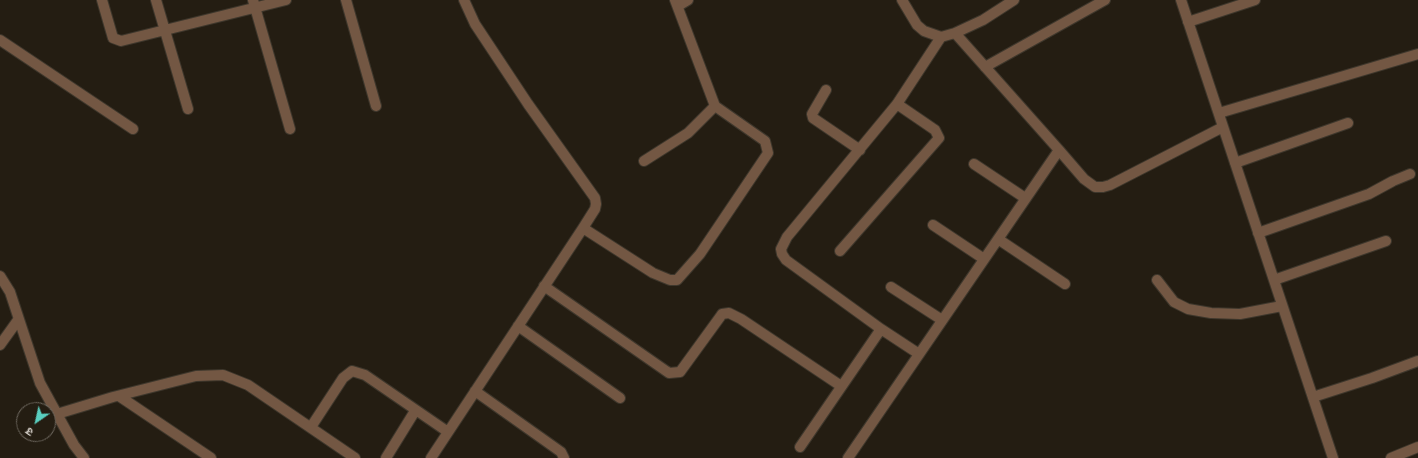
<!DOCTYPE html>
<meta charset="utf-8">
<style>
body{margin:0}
#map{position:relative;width:1418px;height:458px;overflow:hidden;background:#241d12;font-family:"Roboto Serif","Noto Sans Devanagari",serif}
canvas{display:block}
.north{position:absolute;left:16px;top:402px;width:40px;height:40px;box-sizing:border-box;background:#241d12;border:1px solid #6d675e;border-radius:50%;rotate:214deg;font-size:11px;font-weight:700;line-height:16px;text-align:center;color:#dbd6cf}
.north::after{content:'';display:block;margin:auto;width:14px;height:18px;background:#59cebf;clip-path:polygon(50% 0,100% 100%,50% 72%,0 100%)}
</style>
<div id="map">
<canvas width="1418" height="458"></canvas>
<div class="north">उ</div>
</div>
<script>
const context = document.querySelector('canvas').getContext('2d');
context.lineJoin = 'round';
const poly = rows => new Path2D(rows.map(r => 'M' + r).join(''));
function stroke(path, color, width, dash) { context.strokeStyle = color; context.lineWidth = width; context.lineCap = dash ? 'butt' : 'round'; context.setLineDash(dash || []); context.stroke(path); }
const minor = poly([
 [102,0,113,38,121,41,286,0],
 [156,0,188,109],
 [253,0,290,129],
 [346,0,376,106],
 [902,0,917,25,924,31,941,37,955,33,983,20,1014,0],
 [1181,0,1333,458],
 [678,6,688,0],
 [1188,22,1255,0],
 [955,33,1059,150],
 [0,40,133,129],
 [985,67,1105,0],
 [826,90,812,114,813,118,860,150],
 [1219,113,1418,54],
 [644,161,688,133,715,106],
 [1235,163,1348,123],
 [974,164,1025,198],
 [933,225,984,259],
 [583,228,653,273,670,280,677,280,700,254,768,153,765,141,715,106,675,0],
 [1258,233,1369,194,1393,181,1410,174],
 [998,239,1065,284],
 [840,251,939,138,935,130,897,104],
 [0,276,10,292,40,383,74,445,84,458],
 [1157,280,1174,302,1188,309,1211,313,1240,314,1282,306],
 [1274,280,1386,241],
 [544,286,669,373,680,372,720,317,722,314,729,313,741,319,841,386],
 [891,287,942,320],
 [518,326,620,398],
 [0,345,18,320],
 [919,354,881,329,786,260,782,254,781,249,787,237,897,104,941,37],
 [475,391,561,452,564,458],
 [119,396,211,458],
 [1313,397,1372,378,1418,361],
 [57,414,113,397,196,376,223,375,248,385,355,458],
 [311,427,343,378,352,371,365,375,448,432],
 [800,447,881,329],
 [386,458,415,411],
 [431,458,583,228,595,209,596,204,595,198,528,104,475,24,464,0],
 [848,458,1059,150,1084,179,1095,187,1103,187,1110,185,1223,127],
 [1391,458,1418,447]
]);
stroke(minor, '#3e372c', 12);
stroke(minor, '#735743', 10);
</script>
